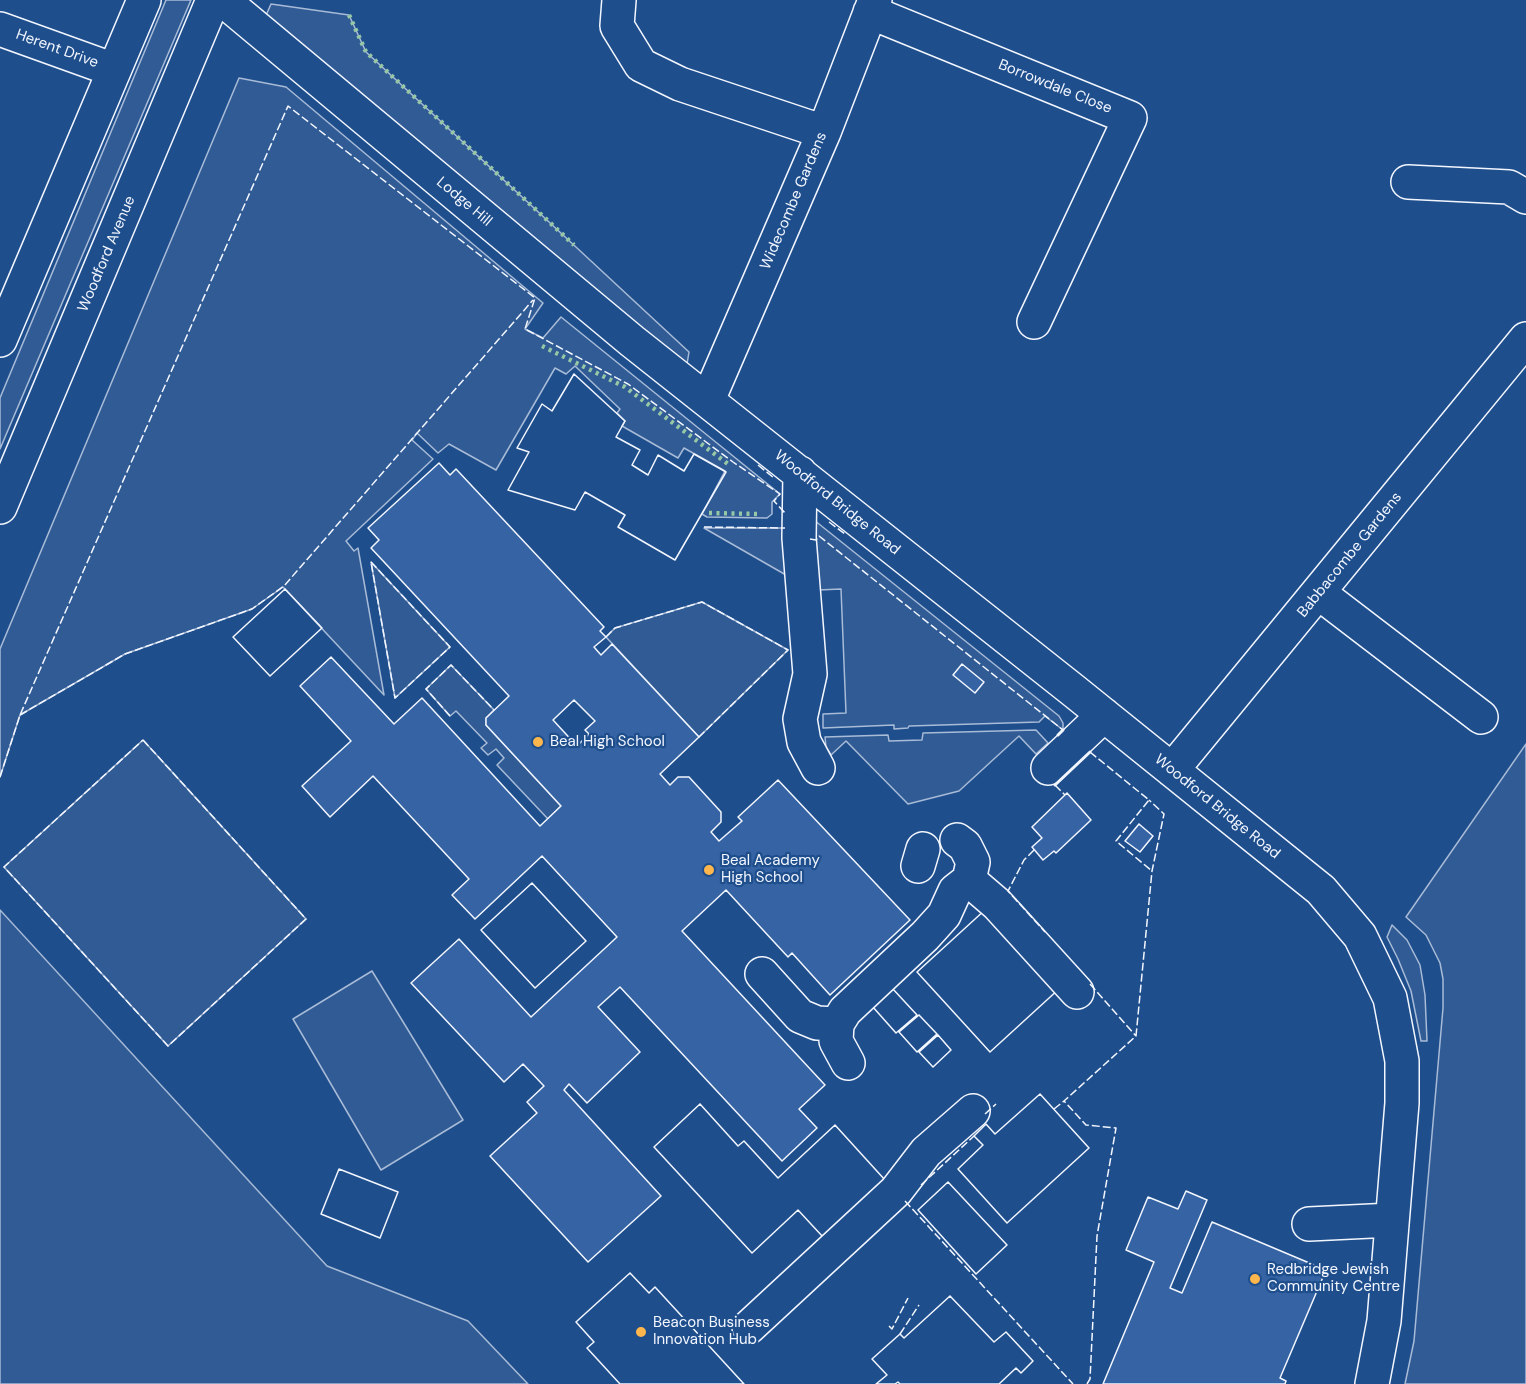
<!DOCTYPE html>
<style>
body{margin:0}
canvas{display:block;background:#1f4e8c}
</style>
<canvas width="1526" height="1384"></canvas>
<script>
const context = document.querySelector('canvas').getContext('2d');
context.lineJoin = 'round';
function fill(path, color) { context.fillStyle = color; context.fill(path, 'evenodd'); }
const poly = rows => new Path2D(rows.map(r => 'M' + r).join(''));
function stroke(path, color, width, dash) { context.strokeStyle = color; context.lineWidth = width; context.lineCap = dash ? 'butt' : 'round'; context.setLineDash(dash || []); context.stroke(path); }
function write(font, color, halo, rows, align = 'center') {
  context.font = font + ' "DM Sans",sans-serif'; context.lineWidth = 4.5; context.setLineDash([]); context.textBaseline = 'middle'; context.strokeStyle = halo; context.fillStyle = color; for (const [text, x, y, turn = 0] of rows) {
    context.save(); context.translate(x, y); context.rotate((+turn || 0) * Math.PI / 180); context.textAlign = isNaN(turn) ? turn : align; if (halo) context.strokeText(text, 0, 0); context.fillText(text, 0, 0); context.restore();
  }
}
const green = poly([
 [166,0,191,0,0,449,0,398,166,0],
 [271,4,349,15,366,52,689,352,687,364,670,356,264,20,271,4],
 [239,78,286,87,543,303,525,329,543,338,561,317,780,494,772,502,772,514,767,518,707,517,702,514,725,471,684,448,678,458,622,426,625,421,617,413,620,409,575,366,566,374,555,368,496,470,449,444,438,453,417,433,412,440,433,459,346,541,354,551,358,548,384,695,283,587,252,609,125,654,20,715,0,777,0,649,239,78],
 [814,520,1059,716,1063,723,1063,730,1045,716,1039,722,909,726,908,728,894,729,894,725,823,728,823,714,846,713,841,589,818,590,816,534,811,529,814,520],
 [704,528,785,528,786,575,704,528],
 [371,562,450,647,395,698,371,562],
 [702,602,788,650,699,737,606,637,615,628,702,602],
 [451,665,494,710,486,718,486,725,561,806,548,819,497,765,504,758,496,749,488,755,481,748,487,743,456,711,450,716,426,689,451,665],
 [1036,730,1048,743,1036,754,1019,736,959,791,908,804,846,741,831,755,826,747,825,737,888,735,889,741,922,740,923,733,1036,730],
 [143,740,306,919,168,1046,4,867,143,740],
 [1526,744,1526,1384,1405,1384,1414,1341,1443,1008,1443,979,1440,963,1426,935,1406,917,1526,744],
 [0,910,327,1266,468,1321,528,1384,0,1384,0,910],
 [1392,925,1407,940,1420,965,1425,995,1427,1041,1421,1041,1411,991,1398,959,1387,937,1392,925],
 [372,971,463,1120,381,1170,293,1019,372,971]
]);
const building = poly([
 [574,374,625,421,616,437,640,450,632,465,648,475,658,455,684,471,694,454,726,472,675,560,618,527,625,515,585,492,575,510,508,490,529,452,517,448,542,404,552,411,574,374],
 [574,374,625,421,616,437,640,450,632,465,648,475,658,455,684,471,694,454,726,472,675,560,618,527,625,515,585,492,575,510,508,490,529,452,517,448,542,404,552,411,574,374],
 [439,463,450,475,456,469,604,627,600,631,606,637,594,647,601,655,612,644,699,737,660,774,670,785,678,777,689,777,721,812,721,822,711,832,719,841,742,821,738,817,778,780,910,920,830,995,792,953,788,957,726,890,682,931,825,1085,799,1109,817,1128,782,1161,620,987,598,1007,640,1052,587,1103,569,1084,564,1090,661,1196,588,1262,490,1156,537,1113,527,1102,544,1086,523,1064,504,1082,411,983,459,939,531,1017,617,937,542,856,475,919,452,895,469,879,373,776,330,817,302,786,351,741,300,686,331,657,394,724,422,698,540,826,561,806,486,725,486,718,509,696,371,548,379,540,368,528,439,463],
 [574,700,595,721,585,730,589,734,577,746,553,720,574,700],
 [285,589,322,628,270,676,233,637,285,589],
 [285,589,322,628,270,676,233,637,285,589],
 [962,664,984,682,975,693,953,675,962,664],
 [1067,793,1091,820,1056,853,1054,851,1043,860,1032,847,1042,838,1032,827,1067,793],
 [1139,824,1153,836,1140,852,1125,841,1139,824],
 [532,883,586,941,535,988,481,930,532,883],
 [532,883,586,941,535,988,481,930,532,883],
 [986,909,1060,988,990,1052,917,972,986,909],
 [986,909,1060,988,990,1052,917,972,986,909],
 [892,988,917,1015,896,1033,872,1006,892,988],
 [892,988,917,1015,896,1033,872,1006,892,988],
 [919,1015,937,1034,917,1052,899,1032,919,1015],
 [919,1015,937,1034,917,1052,899,1032,919,1015],
 [938,1035,951,1050,933,1067,919,1052,938,1035],
 [938,1035,951,1050,933,1067,919,1052,938,1035],
 [1040,1094,1089,1148,1007,1223,958,1169,983,1145,974,1136,986,1124,995,1134,1040,1094],
 [1040,1094,1089,1148,1007,1223,958,1169,983,1145,974,1136,986,1124,995,1134,1040,1094],
 [700,1104,738,1146,744,1141,778,1178,835,1125,885,1180,823,1237,798,1210,752,1253,654,1147,700,1104],
 [700,1104,738,1146,744,1141,778,1178,835,1125,885,1180,823,1237,798,1210,752,1253,654,1147,700,1104],
 [339,1169,398,1192,380,1238,321,1214,339,1169],
 [339,1169,398,1192,380,1238,321,1214,339,1169],
 [948,1182,1007,1245,976,1274,918,1210,948,1182],
 [948,1182,1007,1245,976,1274,918,1210,948,1182],
 [1186,1191,1207,1200,1170,1288,1182,1293,1212,1222,1326,1270,1280,1378,1286,1381,1285,1384,1103,1384,1154,1262,1126,1250,1148,1197,1178,1209,1186,1191],
 [630,1273,649,1293,655,1287,744,1384,620,1384,587,1348,594,1342,576,1322,630,1273],
 [630,1273,649,1293,655,1287,744,1384,620,1384,587,1348,594,1342,576,1322,630,1273],
 [950,1296,994,1342,1006,1332,1033,1361,1021,1373,1016,1368,999,1384,900,1384,898,1382,895,1384,876,1384,887,1375,872,1359,900,1334,904,1338,950,1296],
 [950,1296,994,1342,1006,1332,1033,1361,1021,1373,1016,1368,999,1384,900,1384,898,1382,895,1384,876,1384,887,1375,872,1359,900,1334,904,1338,950,1296]
]);
const minor = poly([
 [223,0,632,341,1074,691,1321,890,1360,936,1390,998,1402,1061,1402,1103,1384,1321,1372,1384],
 [619,0,617,26,641,65,680,84,824,132],
 [870,12,1130,118,1034,322],
 [0,29,114,70],
 [1408,182,1509,187,1526,197],
 [708,400,824,132,875,0],
 [800,473,799,538,810,674,800,719,804,742,818,768],
 [1319,593,1481,717],
 [1048,768,1104,715],
 [1172,770,1526,339],
 [918,866,923,849],
 [969,880,997,904,1077,992],
 [762,974,800,1016,817,1023,837,1024],
 [848,1063,836,1041,837,1024,845,1011,925,936,944,915,955,891,969,880,973,862,965,846,957,840],
 [1309,1224,1392,1220],
 [749,1327,896,1191,926,1152,973,1111]
]);
const highway = poly([
 [0,340,144,0],
 [0,507,213,0]
]);
const hedge = poly([
 [349,15,366,52,574,245],
 [542,346,625,387,728,464],
 [709,513,757,514]
]);
const fence = poly([
 [758,465,774,478],
 [829,522,845,534],
 [704,527,785,528],
 [810,539,816,540,819,536,1063,730],
 [371,562,450,647,395,698,371,562],
 [606,637,615,628,702,602,788,650,699,737],
 [20,715,125,654,252,609,284,586,533,300],
 [450,716,426,689,451,665,494,710],
 [143,740,306,919,168,1046,4,867,143,740],
 [1090,752,1149,800,1116,841,1152,871],
 [0,777,20,715,288,106,535,298,525,329,628,384,733,462,780,494,774,501,785,513],
 [1055,785,1065,795],
 [1034,850,1024,860,1008,891,1045,932],
 [1090,984,1136,1036],
 [1054,1109,1064,1101],
 [985,1114,996,1104],
 [921,1185,974,1136],
 [905,1201,1073,1384],
 [889,1326,892,1329,908,1298],
 [900,1334,919,1305],
 [1087,1384,1090,1379,1097,1236,1116,1128,1086,1125,1064,1101,1136,1036,1152,871,1164,814,1149,800]
]);
const wall = poly([
 [1058,735,1063,730],
 [1055,785,1090,752]
]);
const markers = [
 [538,742,6,"#ffb74d"],
 [709,870,6,"#ffb74d"],
 [1255,1279,6,"#ffb74d"],
 [641,1332,6,"#ffb74d"]
];
const streetNames = [
 ["Herent Drive",57,49,20],
 ["Borrowdale Close",1055,87,22],
 ["Widecombe Gardens",794,201,-67],
 ["Lodge Hill",464,202,40],
 ["Woodford Avenue",107,254,-67],
 ["Woodford Bridge Road",837,503,39],
 ["Babbacombe Gardens",1350,555,-51],
 ["Woodford Bridge Road",1217,807,39]
];
const poiNames = [
 ["Beal High School",550,742],
 ["Beal Academy",721,861],
 ["High School",721,878],
 ["Redbridge Jewish",1267,1270],
 ["Community Centre",1267,1287],
 ["Beacon Business",653,1323],
 ["Innovation Hub",653,1340]
];
fill(green, '#305b95');
stroke(green, '#a8bbd7', 1.5);
fill(building, '#3563a3');
stroke(building, '#f2f6ff', 1.5);
stroke(minor, '#f2f6ff', 36);
stroke(highway, '#f2f6ff', 36);
stroke(minor, '#1f4e8c', 33);
stroke(highway, '#1f4e8c', 33);
stroke(hedge, '#97c8a6', 4.5, [3, 4.5]);
stroke(fence, '#f2f6ff', 1.5, [8, 3]);
stroke(wall, '#f2f6ff', 3);
for (const [x, y, r, color] of markers) { const dot = new Path2D(); dot.arc(x, y, r, 0, 2 * Math.PI); context.fillStyle = color; context.fill(dot); stroke(dot, '#1f4e8c', 2); }
write('15px', '#f2f6ff', '#1f4e8c', streetNames);
write('15px', '#f2f6ff', '#1f4e8c', poiNames, 'left');
</script>
